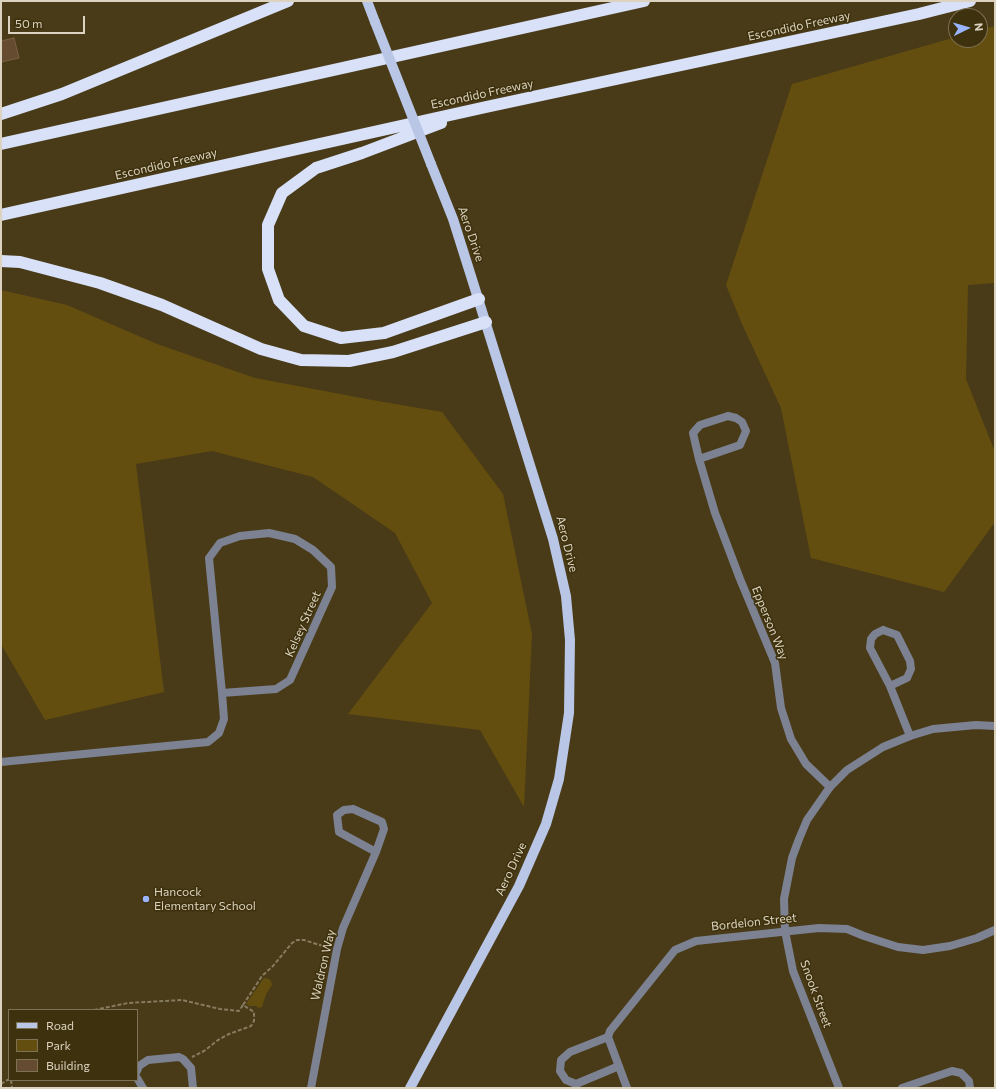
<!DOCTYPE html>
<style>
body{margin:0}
#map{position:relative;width:996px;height:1089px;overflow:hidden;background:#493b18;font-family:Commissioner,sans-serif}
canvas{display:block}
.frame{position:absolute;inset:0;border:2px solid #dbd3c0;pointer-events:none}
.legend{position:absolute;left:8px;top:1009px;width:130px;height:72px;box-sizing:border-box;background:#3e310d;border:1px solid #7d7255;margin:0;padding:5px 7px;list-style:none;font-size:12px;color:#dbd3c0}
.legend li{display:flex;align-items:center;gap:8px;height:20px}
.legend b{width:20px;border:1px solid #7d7255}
.north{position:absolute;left:948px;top:8px;width:40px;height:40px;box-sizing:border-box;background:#3e310d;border:1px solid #7d7255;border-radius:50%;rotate:85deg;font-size:11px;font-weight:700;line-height:16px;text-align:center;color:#dbd3c0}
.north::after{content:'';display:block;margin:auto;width:14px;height:18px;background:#9ab5fd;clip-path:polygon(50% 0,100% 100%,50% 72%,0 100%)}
.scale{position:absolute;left:8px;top:16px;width:77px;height:18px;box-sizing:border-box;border:2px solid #dbd3c0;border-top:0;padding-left:5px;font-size:12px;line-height:14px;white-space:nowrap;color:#dbd3c0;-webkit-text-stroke:3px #3e310d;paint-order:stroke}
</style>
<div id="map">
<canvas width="996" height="1089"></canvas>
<div class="frame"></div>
<ul class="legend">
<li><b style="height:5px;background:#b9c6e5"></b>Road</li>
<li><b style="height:11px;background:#644e0f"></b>Park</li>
<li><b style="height:11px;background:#654c30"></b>Building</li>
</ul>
<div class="north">N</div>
<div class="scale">50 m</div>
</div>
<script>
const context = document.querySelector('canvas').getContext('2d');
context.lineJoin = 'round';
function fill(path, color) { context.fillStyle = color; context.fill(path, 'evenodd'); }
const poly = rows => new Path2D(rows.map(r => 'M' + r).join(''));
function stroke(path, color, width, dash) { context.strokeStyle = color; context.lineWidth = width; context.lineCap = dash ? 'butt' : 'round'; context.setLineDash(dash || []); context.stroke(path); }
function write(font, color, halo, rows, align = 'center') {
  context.font = font + ' Commissioner,sans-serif'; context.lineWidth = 3; context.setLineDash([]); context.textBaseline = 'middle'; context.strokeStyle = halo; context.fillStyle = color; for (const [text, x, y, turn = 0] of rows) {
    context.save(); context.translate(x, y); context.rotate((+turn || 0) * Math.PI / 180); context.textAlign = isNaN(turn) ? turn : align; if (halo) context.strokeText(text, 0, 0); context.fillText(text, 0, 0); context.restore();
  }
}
const green = poly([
 [995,26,995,283,968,285,966,379,995,452,995,522,944,592,811,558,781,408,742,324,726,285,792,84,956,37,956,40,980,40,980,30],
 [1,290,67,305,157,344,255,378,372,400,442,412,503,494,532,634,524,807,480,730,348,714,432,603,395,533,313,477,212,451,136,464,164,692,45,720,1,644],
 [264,978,269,979,271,981,272,985,266,994,262,1007,259,1008,256,1006,250,1006,246,1004]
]);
const building = poly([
 [14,38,19,58,1,62,1,41,14,38]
]);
const path = poly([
 [243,1005,262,976,273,966,292,943,297,940,304,940,329,948],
 [94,1010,128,1003,182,1000,220,1009,239,1011,243,1005,254,1012,254,1021,251,1026,229,1034,218,1040,204,1051,192,1057],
 [11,1080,12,1088],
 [1,1084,9,1079]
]);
const minor = poly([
 [728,416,736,418,742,422,746,431,740,445,699,459,693,433,700,425,728,416],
 [699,459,715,513,740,579,775,663,781,708,791,739,806,764,830,787],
 [269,533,295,539,313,550,331,567,332,587,290,680,276,689,222,693,209,558,220,543,240,536,269,533],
 [883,630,897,635,910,661,911,669,907,678,890,686,870,648,871,639,875,634,883,630],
 [890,686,910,736],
 [1,762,208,742,219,733,224,719,222,693],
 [353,809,382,822,384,829,376,852,339,832,337,815,344,810,353,809],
 [608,1037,570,1052,561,1060,560,1071,566,1080,576,1084,619,1066],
 [137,1071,139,1066,148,1060,179,1057,183,1059,191,1068,193,1088],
 [137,1078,143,1088],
 [311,1088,337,949,343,928,376,852],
 [627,1088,608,1037,610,1031,675,950,696,941,819,928,847,929,864,936,898,947,923,950,950,946,977,938,995,930],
 [902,1088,952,1071,961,1073,969,1081,970,1088]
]);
const tertiary = poly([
 [839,1088,793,971,785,931,784,899,792,858,799,839,807,820,830,787,847,770,883,747,910,736,933,729,976,725,995,726]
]);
const primary = poly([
 [367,1,375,22],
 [410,1088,519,886,546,824,559,779,569,713,570,640,566,596,553,539,471,276,453,219,431,164]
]);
const motorway = poly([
 [1,114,62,94,288,1],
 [441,123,362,153,316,168,282,193,268,225,268,269,279,300,304,326,341,338,384,333,479,299],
 [1,144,644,1],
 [1,215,486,107,919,14,970,1],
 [1,261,20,262,100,283,162,305,261,349,301,360,349,361,393,352,486,322]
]);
const primaryBridge = poly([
 [375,22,431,164]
]);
const markers = [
 [146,899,4,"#9ab5fd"]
];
const streetNames = [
 ["Escondido Freeway",799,26,-12],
 ["Escondido Freeway",482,94,-12],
 ["Escondido Freeway",166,164,-13],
 ["Aero Drive",471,234,71],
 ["Aero Drive",567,544,76],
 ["Epperson Way",770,623,68],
 ["Kelsey Street",303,624,-66],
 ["Aero Drive",511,869,-65],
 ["Bordelon Street",754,922,-6],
 ["Waldron Way",323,965,-77],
 ["Snook Street",816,994,70]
];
const poiNames = [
 ["Hancock",154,892],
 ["Elementary School",154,906]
];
fill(green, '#644e0f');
fill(building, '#654c30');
stroke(building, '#7b6044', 1);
stroke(path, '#877c5f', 2, [4, 2]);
stroke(minor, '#7c8291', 8);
stroke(tertiary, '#7c8291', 8);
stroke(primary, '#b9c6e5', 10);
stroke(motorway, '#d8e1f8', 12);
stroke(primaryBridge, '#b9c6e5', 10);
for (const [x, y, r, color] of markers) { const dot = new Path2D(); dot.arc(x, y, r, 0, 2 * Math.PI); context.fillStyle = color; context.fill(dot); stroke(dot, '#3e310d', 1.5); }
write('12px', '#dbd3c0', '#3e310d', streetNames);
write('12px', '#dbd3c0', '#3e310d', poiNames, 'left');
</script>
